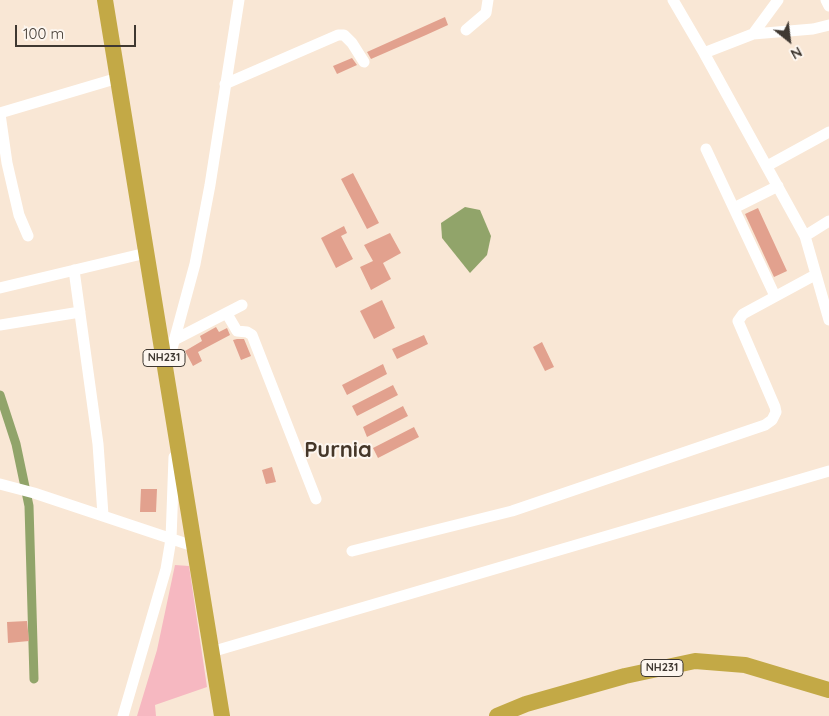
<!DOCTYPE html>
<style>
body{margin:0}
#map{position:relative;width:829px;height:716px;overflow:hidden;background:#f9e7d5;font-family:Quicksand,sans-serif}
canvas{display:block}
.north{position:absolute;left:764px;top:15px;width:50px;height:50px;-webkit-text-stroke:4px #fdf6ef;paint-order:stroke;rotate:151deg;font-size:14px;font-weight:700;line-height:20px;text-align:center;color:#3f3831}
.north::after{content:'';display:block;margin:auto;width:18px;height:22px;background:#3f3831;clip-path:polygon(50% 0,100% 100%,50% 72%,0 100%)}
.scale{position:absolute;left:15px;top:25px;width:121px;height:22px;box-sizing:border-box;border:2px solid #3f3831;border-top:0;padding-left:6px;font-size:15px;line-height:18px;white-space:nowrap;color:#3f3831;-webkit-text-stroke:4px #fdf6ef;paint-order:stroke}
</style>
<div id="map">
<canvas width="829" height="716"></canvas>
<div class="north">N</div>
<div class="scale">100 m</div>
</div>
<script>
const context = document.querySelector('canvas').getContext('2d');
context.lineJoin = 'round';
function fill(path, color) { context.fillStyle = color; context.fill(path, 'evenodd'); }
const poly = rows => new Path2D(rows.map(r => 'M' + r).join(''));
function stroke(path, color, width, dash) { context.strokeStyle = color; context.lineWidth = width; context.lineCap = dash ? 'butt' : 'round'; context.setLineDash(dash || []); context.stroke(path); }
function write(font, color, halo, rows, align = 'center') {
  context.font = font + ' Quicksand,sans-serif'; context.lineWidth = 4; context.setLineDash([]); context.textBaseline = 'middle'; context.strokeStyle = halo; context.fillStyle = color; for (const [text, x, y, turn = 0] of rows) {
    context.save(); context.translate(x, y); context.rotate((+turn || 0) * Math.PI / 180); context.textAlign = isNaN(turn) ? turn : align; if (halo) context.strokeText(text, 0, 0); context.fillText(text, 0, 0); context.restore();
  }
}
const green = poly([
 [175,565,189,566,207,687,155,705,156,716,137,716,157,650]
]);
const water = poly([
 [465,207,480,210,491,236,487,255,470,273,442,238,441,223]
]);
const canal = poly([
 [0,395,16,444,29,506,34,679]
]);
const building = poly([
 [445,17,448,25,426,35,371,59,367,52],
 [352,58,357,65,337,74,333,66],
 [353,173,379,223,367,229,341,179],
 [758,208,787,271,774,277,745,214],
 [344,226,347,233,341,236,353,259,336,268,321,238],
 [390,233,401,253,383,263,391,279,371,290,360,267,373,261,364,245],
 [382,300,395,328,374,339,360,311],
 [216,327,219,332,227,328,230,335,198,352,202,361,193,366,185,351,202,341,200,336],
 [424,335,428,344,397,359,392,349],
 [237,339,244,339,251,356,241,360,233,340],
 [542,342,554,367,545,371,533,347],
 [383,364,387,374,347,395,342,385],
 [393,385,398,395,357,416,352,406],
 [403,406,408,416,367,437,363,427],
 [414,427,419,437,378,458,373,448],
 [272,467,276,482,266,484,262,470],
 [141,489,157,489,156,512,140,512],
 [27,621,29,641,8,643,7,622]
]);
const minor = poly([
 [673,0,704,53,805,236,829,320],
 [826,0,829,6],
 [466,30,486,13,488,0],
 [753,34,813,29,829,25],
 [704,53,753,34,778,0],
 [225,84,338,35,344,35,352,43,364,62],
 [0,113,118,78],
 [0,114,7,163,19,215,28,236],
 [706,149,775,296],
 [767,166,829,132],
 [734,208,778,186],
 [805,236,829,221],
 [74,270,98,444,103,515],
 [0,288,146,253],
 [227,314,237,331,247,332,252,335,316,499],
 [0,325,80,312],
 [174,340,242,305],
 [167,367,195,264,210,185,239,0],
 [0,484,34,493,193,546],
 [352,551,512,511,765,425,772,420,776,412,775,407,738,321,743,314,815,275],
 [211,652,829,471],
 [123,716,166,569,171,539,174,457]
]);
const highway = poly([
 [105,0,222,716],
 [497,716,526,704,625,676,695,661,745,665,829,690]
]);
const shields = [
 [164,358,42],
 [662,668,42]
];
const shieldNames = [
 ["NH231",164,358],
 ["NH231",662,668]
];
const townNames = [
 ["Purnia",338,450]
];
fill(green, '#f6b8c1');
fill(water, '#91a46a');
stroke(canal, '#91a46a', 9);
fill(building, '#e2a18e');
stroke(minor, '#fff', 11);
stroke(highway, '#c3a946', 16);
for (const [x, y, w] of shields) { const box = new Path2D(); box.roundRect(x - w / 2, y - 8.5, w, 17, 4); context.fillStyle = '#fdf6ef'; context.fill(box); stroke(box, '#3f3831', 1); }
write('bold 11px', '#3f3831', null, shieldNames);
write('bold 22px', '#453729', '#fdf6ef', townNames);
</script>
